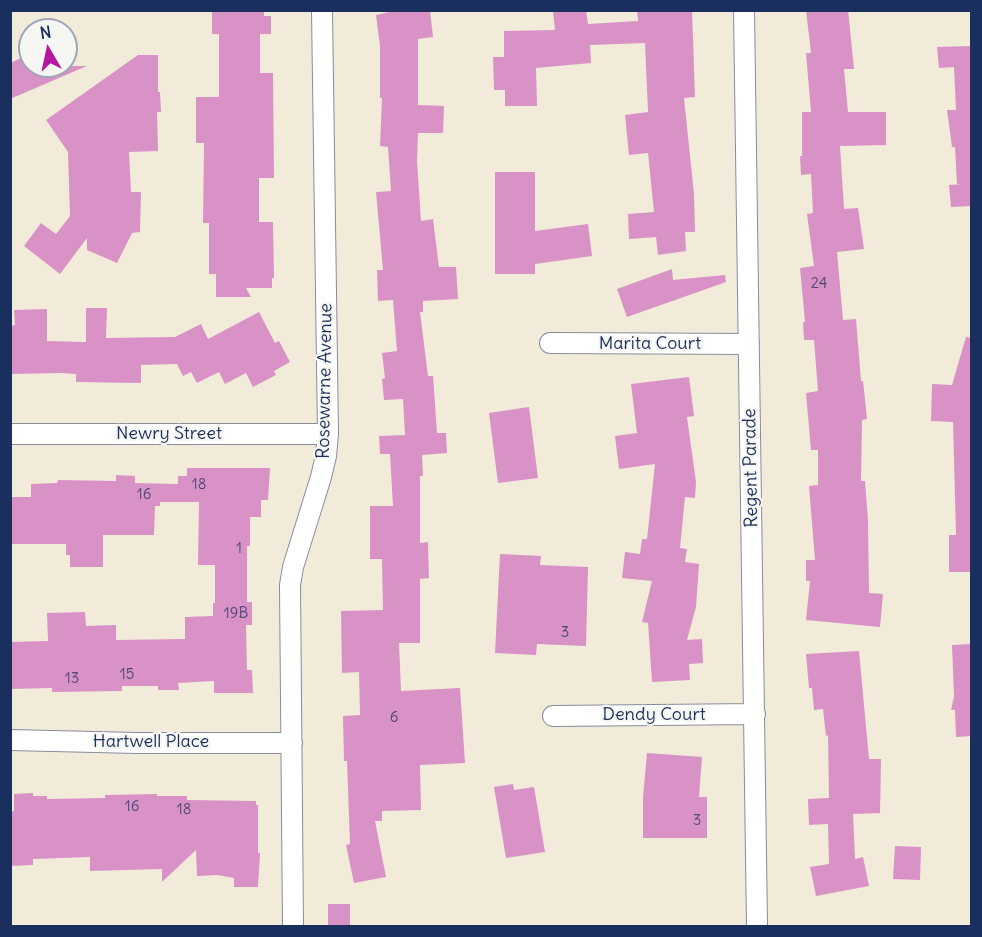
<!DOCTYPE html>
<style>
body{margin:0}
#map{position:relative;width:982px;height:937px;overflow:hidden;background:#f3ebda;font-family:Delius,sans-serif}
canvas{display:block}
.frame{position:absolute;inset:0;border:12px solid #1b2f5e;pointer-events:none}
.north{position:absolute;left:18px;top:18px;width:60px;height:60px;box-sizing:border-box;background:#f6f6f2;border:2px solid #9ea6b7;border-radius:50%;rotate:351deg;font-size:16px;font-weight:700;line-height:24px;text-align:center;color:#1b2f5e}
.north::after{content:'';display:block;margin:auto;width:21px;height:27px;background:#b5179e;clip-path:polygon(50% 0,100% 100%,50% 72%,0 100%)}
</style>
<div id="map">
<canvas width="982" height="937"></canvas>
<div class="frame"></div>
<div class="north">N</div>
</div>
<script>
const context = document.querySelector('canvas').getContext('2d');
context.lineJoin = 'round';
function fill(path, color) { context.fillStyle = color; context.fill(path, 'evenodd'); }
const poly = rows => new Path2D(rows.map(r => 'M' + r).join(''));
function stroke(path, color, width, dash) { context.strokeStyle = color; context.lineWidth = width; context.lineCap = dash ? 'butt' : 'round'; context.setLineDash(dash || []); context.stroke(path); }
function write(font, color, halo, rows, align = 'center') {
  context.font = font + ' Delius,sans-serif'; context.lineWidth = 4.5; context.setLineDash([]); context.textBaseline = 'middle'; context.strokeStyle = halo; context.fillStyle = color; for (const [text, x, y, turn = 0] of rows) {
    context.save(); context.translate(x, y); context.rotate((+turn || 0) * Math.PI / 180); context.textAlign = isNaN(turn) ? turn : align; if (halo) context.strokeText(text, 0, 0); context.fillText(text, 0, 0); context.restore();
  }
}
const building = poly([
 [212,10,264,10,264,16,271,16,271,34,260,34,260,73,273,73,274,178,259,178,259,222,273,222,274,278,272,278,272,288,246,288,251,297,216,297,216,274,209,274,209,223,203,223,204,143,196,143,196,97,219,97,219,34,212,34],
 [399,10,430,10,433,37,418,39,418,105,444,106,443,133,418,133,417,161,421,221,433,219,439,267,456,267,458,299,423,301,423,312,420,312,428,376,433,376,437,433,446,433,447,453,422,455,423,476,420,476,420,543,428,542,429,578,420,579,420,643,399,643,401,691,460,688,465,763,420,765,421,810,382,811,382,821,375,821,386,877,354,883,346,845,350,844,347,761,344,761,343,716,360,715,359,672,342,673,341,611,383,610,382,559,370,559,370,506,393,506,390,454,380,454,379,436,405,435,403,399,384,400,382,379,385,378,382,353,397,351,393,300,378,301,377,270,383,270,376,192,391,191,388,147,380,146,382,98,380,98,380,46,376,15],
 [570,10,586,10,588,24,638,21,637,10,692,10,695,97,684,98,694,194,695,232,685,232,686,251,658,255,656,237,629,239,628,214,654,212,648,153,629,155,625,115,648,112,645,43,590,45,591,63,536,68,537,106,505,106,505,90,494,90,493,57,504,57,504,31,555,30,553,12],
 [806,10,848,10,854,69,844,69,848,112,886,112,886,145,840,146,844,209,858,208,864,249,837,252,843,320,856,319,861,381,863,381,867,419,862,420,861,481,865,481,868,521,869,593,883,594,880,627,806,620,810,581,806,581,806,560,815,560,809,486,818,485,818,450,811,450,806,393,818,391,814,340,804,340,803,322,805,322,800,268,814,266,807,214,813,213,811,174,801,175,800,156,802,156,802,112,811,112,806,53,811,53],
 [972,46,972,206,951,207,949,185,961,184,957,185,955,147,952,147,947,110,956,110,954,67,939,68,937,47],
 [30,54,30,66,87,66,10,99,10,63],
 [138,55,158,55,158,92,160,92,161,112,157,112,158,151,129,152,131,192,141,192,140,232,132,233,117,263,87,250,87,238,60,274,24,246,41,223,56,234,70,216,68,152,46,120],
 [495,172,535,172,535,231,588,224,592,256,535,264,535,274,495,274],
 [672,269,673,280,725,275,726,282,627,317,617,289],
 [86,308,107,308,106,338,175,337,201,324,208,339,259,312,275,343,279,341,290,362,274,371,276,375,253,387,246,373,225,384,219,372,197,383,191,372,183,376,177,364,141,365,141,383,76,382,76,374,62,373,10,374,10,326,15,325,14,310,47,309,47,341,86,342],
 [966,337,972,338,972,572,949,572,949,535,956,535,953,422,931,421,932,384,952,385],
 [689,377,694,416,687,417,696,482,695,498,685,497,680,548,687,549,685,562,699,564,696,607,687,640,702,639,703,663,689,664,690,680,652,682,648,623,642,622,652,581,622,578,625,552,640,554,642,539,647,539,655,464,619,469,615,436,637,433,631,384],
 [529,407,538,478,498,483,489,413],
 [187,468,270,468,268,500,261,500,261,517,250,517,250,546,247,546,247,602,252,602,252,625,246,625,247,670,252,670,253,693,214,693,214,681,178,683,179,690,158,690,158,686,122,686,122,691,52,692,52,688,10,689,10,642,48,641,47,613,85,612,86,626,116,625,116,640,185,639,185,617,213,616,213,603,215,603,215,565,198,565,199,502,160,502,160,506,155,506,154,535,103,535,103,567,70,567,70,555,66,555,66,544,10,544,10,497,31,497,31,484,57,483,58,480,116,481,116,475,135,476,135,483,178,484,178,476,187,476],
 [500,554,541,556,540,565,588,567,586,646,537,644,536,655,495,653],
 [972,644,972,736,956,737,955,710,951,710,954,696,952,645],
 [859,651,869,759,881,759,880,813,853,814,855,859,863,857,869,886,816,896,810,867,829,864,828,824,809,825,808,799,829,798,828,735,826,736,823,709,814,710,812,688,809,688,806,654],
 [647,753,702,757,699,797,707,797,707,838,643,838,643,797],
 [513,784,514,790,534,787,545,852,506,858,494,787],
 [33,793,33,796,47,796,47,799,105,798,105,795,157,794,157,796,187,796,187,800,256,801,256,805,258,805,258,853,260,853,258,887,234,887,234,878,217,875,197,876,196,850,162,882,162,869,90,871,90,857,33,859,33,865,10,866,10,812,14,811,14,794],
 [895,846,921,847,920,880,893,879],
 [328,904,350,904,350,927,328,927]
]);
const street = poly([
 [744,10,757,926],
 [550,343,749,344],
 [10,434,328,434],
 [553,716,755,714],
 [10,740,137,743,292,743],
 [293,926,290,585,293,567,321,477,326,456,328,434,322,10]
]);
const numberNames = [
 ["24",819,284],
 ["18",199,485],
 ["16",144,495],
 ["1",239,549],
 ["19B",236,614],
 ["3",565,633],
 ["15",127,675],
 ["13",72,679],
 ["6",394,718],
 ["16",132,807],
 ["18",184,810],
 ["3",697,821]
];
const streetNames = [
 ["Marita Court",650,344],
 ["Rosewarne Avenue",325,381,-89],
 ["Newry Street",169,434],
 ["Regent Parade",751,468,-91],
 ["Dendy Court",654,715],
 ["Hartwell Place",151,742]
];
fill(building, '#d892c5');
stroke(street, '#878d9c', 22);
stroke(street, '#fff', 20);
write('15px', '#4a4878', null, numberNames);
write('18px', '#1b2f5e', '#f6f6f2', streetNames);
</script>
